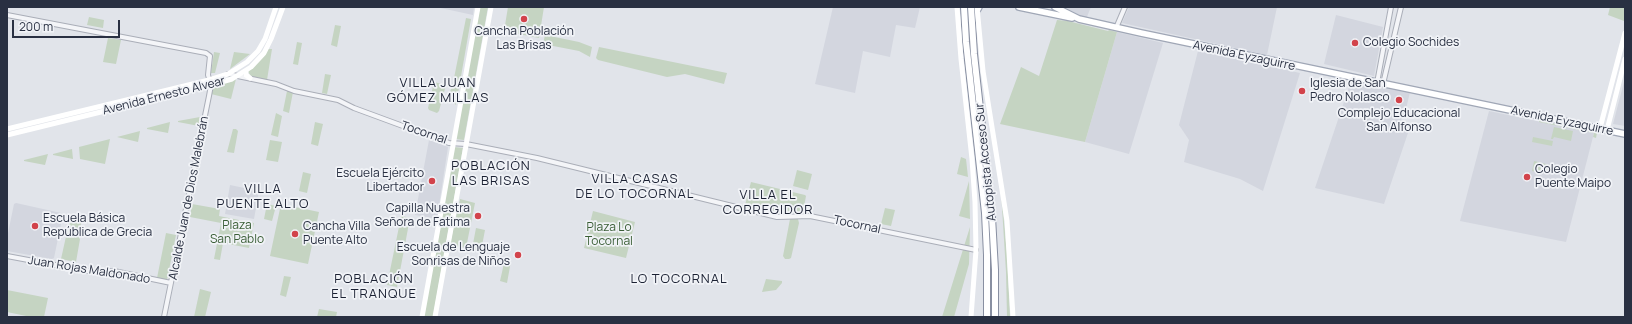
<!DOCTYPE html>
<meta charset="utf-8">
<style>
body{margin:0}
#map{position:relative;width:1632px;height:324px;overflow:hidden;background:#e1e4ea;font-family:Manrope,sans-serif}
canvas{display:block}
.frame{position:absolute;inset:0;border:8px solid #293042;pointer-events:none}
.scale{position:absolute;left:12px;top:20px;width:108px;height:18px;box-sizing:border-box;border:2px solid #293042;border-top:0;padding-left:5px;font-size:12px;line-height:14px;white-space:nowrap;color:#293042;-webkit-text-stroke:3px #f1f3f7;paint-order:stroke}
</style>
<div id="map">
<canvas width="1632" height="324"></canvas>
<div class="frame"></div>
<div class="scale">200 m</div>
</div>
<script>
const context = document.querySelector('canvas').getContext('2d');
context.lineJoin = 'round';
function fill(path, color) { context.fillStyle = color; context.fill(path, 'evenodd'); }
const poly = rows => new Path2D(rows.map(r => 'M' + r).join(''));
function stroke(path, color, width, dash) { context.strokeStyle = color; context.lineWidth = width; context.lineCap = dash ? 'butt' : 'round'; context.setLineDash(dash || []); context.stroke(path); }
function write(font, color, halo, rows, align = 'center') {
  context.font = font + ' Manrope,sans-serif'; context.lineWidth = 3.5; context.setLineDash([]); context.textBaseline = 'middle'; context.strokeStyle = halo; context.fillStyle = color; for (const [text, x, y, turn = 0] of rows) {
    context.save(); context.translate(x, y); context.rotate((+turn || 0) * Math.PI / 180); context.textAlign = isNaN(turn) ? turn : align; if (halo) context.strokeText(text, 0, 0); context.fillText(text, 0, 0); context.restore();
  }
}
const built = poly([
 [436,7,474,7,473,15],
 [833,7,920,7,915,28,896,25,890,57,863,51,855,93,815,84],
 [1064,7,1091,7,1086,19],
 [1129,7,1277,7,1267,55,1122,23],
 [1336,15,1383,27,1374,76,1324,64],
 [1117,32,1163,43,1129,154,1085,142],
 [1198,51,1300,73,1263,191,1240,179,1184,162,1189,140,1179,125],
 [1625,78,1625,126,1613,124],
 [1351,81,1410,92,1406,109,1399,125,1409,130,1384,204,1315,188],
 [1489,111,1594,133,1566,242,1460,221],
 [429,140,448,147,437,219,415,215],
 [230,185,259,191,254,219,225,214],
 [16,203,61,213,63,214,54,258,52,259,7,251,7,238,14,204]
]);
const green = poly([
 [480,7,488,7,464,140,455,139],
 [508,7,544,7,539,38,504,31],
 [1610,7,1625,7,1624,21,1608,15],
 [89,17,104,20,103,28,87,25],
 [466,18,471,19,456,105,448,98,453,83],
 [1057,20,1068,21,1108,31,1109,30,1117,32,1085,142,1000,124,1021,67,1039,76],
 [335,25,341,26,337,47,331,45],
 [545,35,579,42,592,47,590,57,579,51,543,44],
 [108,38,121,40,116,64,103,62],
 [297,42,302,43,298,65,293,64],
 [599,47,727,73,724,84,685,74,667,77,598,60,596,58],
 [268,49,272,49,267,80,251,76,248,72],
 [214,52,220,53,215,73,211,73],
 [234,52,250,54,230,69],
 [325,74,331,75,327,94,322,93],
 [236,79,231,99,211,94,212,87],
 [434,82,446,85,439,111,437,113,429,110,428,108],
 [287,91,293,92,289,113,283,111],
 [276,113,282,116,278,137,271,135],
 [200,117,199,126,178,122,178,121],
 [1540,119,1595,131,1597,133,1596,138,1593,137,1594,133,1539,122],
 [170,122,168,133,147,129,147,128],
 [315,122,323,124,318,146,311,144],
 [1554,127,1573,131,1571,141,1554,137,1553,139,1551,139],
 [233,129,236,129,238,131,234,153,227,152],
 [140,131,138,142,117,137],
 [1533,137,1553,141,1552,146,1532,142],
 [110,139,105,164,80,159,79,147],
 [270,140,282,142,278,162,266,160],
 [454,147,463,148,433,317,423,317],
 [72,149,73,159,53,155,53,154],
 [48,154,45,165,24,161,24,160],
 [961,157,966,159,968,177,957,174],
 [1534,161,1550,165,1548,174,1532,171],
 [797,170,812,174,808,190,793,186],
 [303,172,311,174,307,193,299,191],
 [969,181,970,219,959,216],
 [751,182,805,195,806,196,803,212,780,214,746,207,745,205],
 [1001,191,1007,253,1010,317,1007,317,1006,272],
 [460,199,475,203,466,248,452,246,450,244],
 [192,204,220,209,219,216,254,223,249,248,223,243,220,260,214,259,221,223,190,217],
 [267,204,276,206,272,221,264,219],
 [281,204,319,212,308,264,270,256],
 [885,208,895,210,891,226,881,224],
 [593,211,635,222,626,258,584,248],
 [71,214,82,216,79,238,80,239,76,262,61,259],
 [402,216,410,218,397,287,387,285,401,217],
 [790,219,798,219,799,223,791,258,789,259,785,259,783,256],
 [970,227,969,264,954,317,942,317],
 [476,228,485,230,481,251,472,249],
 [166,233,176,235,167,280,157,278],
 [505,259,511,261,507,283,500,281],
 [284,276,291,277,286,297,280,295],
 [766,279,782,281,782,283,776,290,762,292],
 [200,289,211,292,205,317,194,317],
 [7,290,48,298,44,317,31,317,7,312],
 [319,309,337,312,336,317,317,317]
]);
const tertiary = poly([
 [7,15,206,53,210,56,208,75,211,85,209,96,164,317],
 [1116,28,1125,7],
 [228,74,276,84,294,91,338,100,354,108,449,143,466,144,537,158,777,217,810,216,976,250],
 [1377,83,1391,7],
 [1383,84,1401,7],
 [7,256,87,271,114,271,171,283]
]);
const secondary = poly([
 [957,7,961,59,972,159,975,202,976,250,971,317],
 [977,7,983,71,1007,221,1013,317],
 [246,71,246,75,250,78],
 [1600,128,1625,33],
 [7,129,209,80,228,74,247,62,258,51,265,39,276,7],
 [1607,130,1625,59],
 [7,135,211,85,232,79,251,67,264,53,271,39,283,7],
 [422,317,478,7],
 [435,317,491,7]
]);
const primary = poly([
 [1019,7,1072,18],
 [1055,7,1079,19,1141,33,1625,134],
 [978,9,979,7]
]);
const motorway = poly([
 [964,7,966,42,985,213,987,255,987,317],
 [971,7,974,54,992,217,995,270,995,317]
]);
const markers = [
 [524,19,4,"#d2434b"],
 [1355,43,4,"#d2434b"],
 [1302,91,4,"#d2434b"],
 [1399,100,4,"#d2434b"],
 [1527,177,4,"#d2434b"],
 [432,181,4,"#d2434b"],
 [478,216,4,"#d2434b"],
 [35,226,4,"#d2434b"],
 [295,234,4,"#d2434b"],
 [518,255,4,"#d2434b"]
];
const poiNames = [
 ["Cancha Población",524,32,"center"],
 ["Las Brisas",524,46,"center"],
 ["Colegio Sochides",1363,43],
 ["Iglesia de San",1310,84],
 ["Pedro Nolasco",1310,98],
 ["Complejo Educacional",1399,114,"center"],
 ["San Alfonso",1399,128,"center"],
 ["Colegio",1535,170],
 ["Puente Maipo",1535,184],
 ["Escuela Ejército",424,174,"right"],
 ["Libertador",424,188,"right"],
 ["Capilla Nuestra",470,209,"right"],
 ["Señora de Fatima",470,223,"right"],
 ["Escuela Básica",43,219],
 ["República de Grecia",43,233],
 ["Cancha Villa",303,227],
 ["Puente Alto",303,241],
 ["Escuela de Lenguaje",510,248,"right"],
 ["Sonrisas de Niños",510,262,"right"]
];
const streetNames = [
 ["Avenida Eyzaguirre",1244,56,12],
 ["Avenida Ernesto Alvear",164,96,-14],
 ["Avenida Eyzaguirre",1562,121,12],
 ["Tocornal",424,133,19],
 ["Autopista Acceso Sur",986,162,-96],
 ["Alcalde Juan de Dios Malebrán",189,198,-79],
 ["Tocornal",857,225,12],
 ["Juan Rojas Maldonado",89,270,9]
];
const parkNames = [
 ["Plaza",237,226],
 ["San Pablo",237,240],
 ["Plaza Lo",609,228],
 ["Tocornal",609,242]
];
const neighbourhoodNames = [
 ["VILLA JUAN",438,83],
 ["GÓMEZ MILLAS",438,98],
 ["POBLACIÓN",491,166],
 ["LAS BRISAS",491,181],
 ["VILLA CASAS",635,179],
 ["DE LO TOCORNAL",635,194],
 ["VILLA",263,189],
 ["PUENTE ALTO",263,204],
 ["VILLA EL",768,195],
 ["CORREGIDOR",768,210],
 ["POBLACIÓN",374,279],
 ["EL TRANQUE",374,294],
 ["LO TOCORNAL",679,279]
];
fill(built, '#d3d6df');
fill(green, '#c5d4c2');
stroke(tertiary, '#aaaeb8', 6);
stroke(primary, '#a0a7b6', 8);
stroke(motorway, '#888fa1', 8);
stroke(tertiary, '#f4f5f8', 4);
stroke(secondary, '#fff', 5);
stroke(primary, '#fff', 5.5);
stroke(motorway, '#fff', 6);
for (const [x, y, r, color] of markers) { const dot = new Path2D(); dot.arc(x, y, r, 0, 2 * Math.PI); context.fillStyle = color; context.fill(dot); stroke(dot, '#f1f3f7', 1.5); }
write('12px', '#293042', '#f1f3f7', poiNames, 'left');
write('12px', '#293042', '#f1f3f7', streetNames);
write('12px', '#3a5e36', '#f1f3f7', parkNames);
context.letterSpacing = '1px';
write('13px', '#1b2133', '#f1f3f7', neighbourhoodNames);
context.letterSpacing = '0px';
</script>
